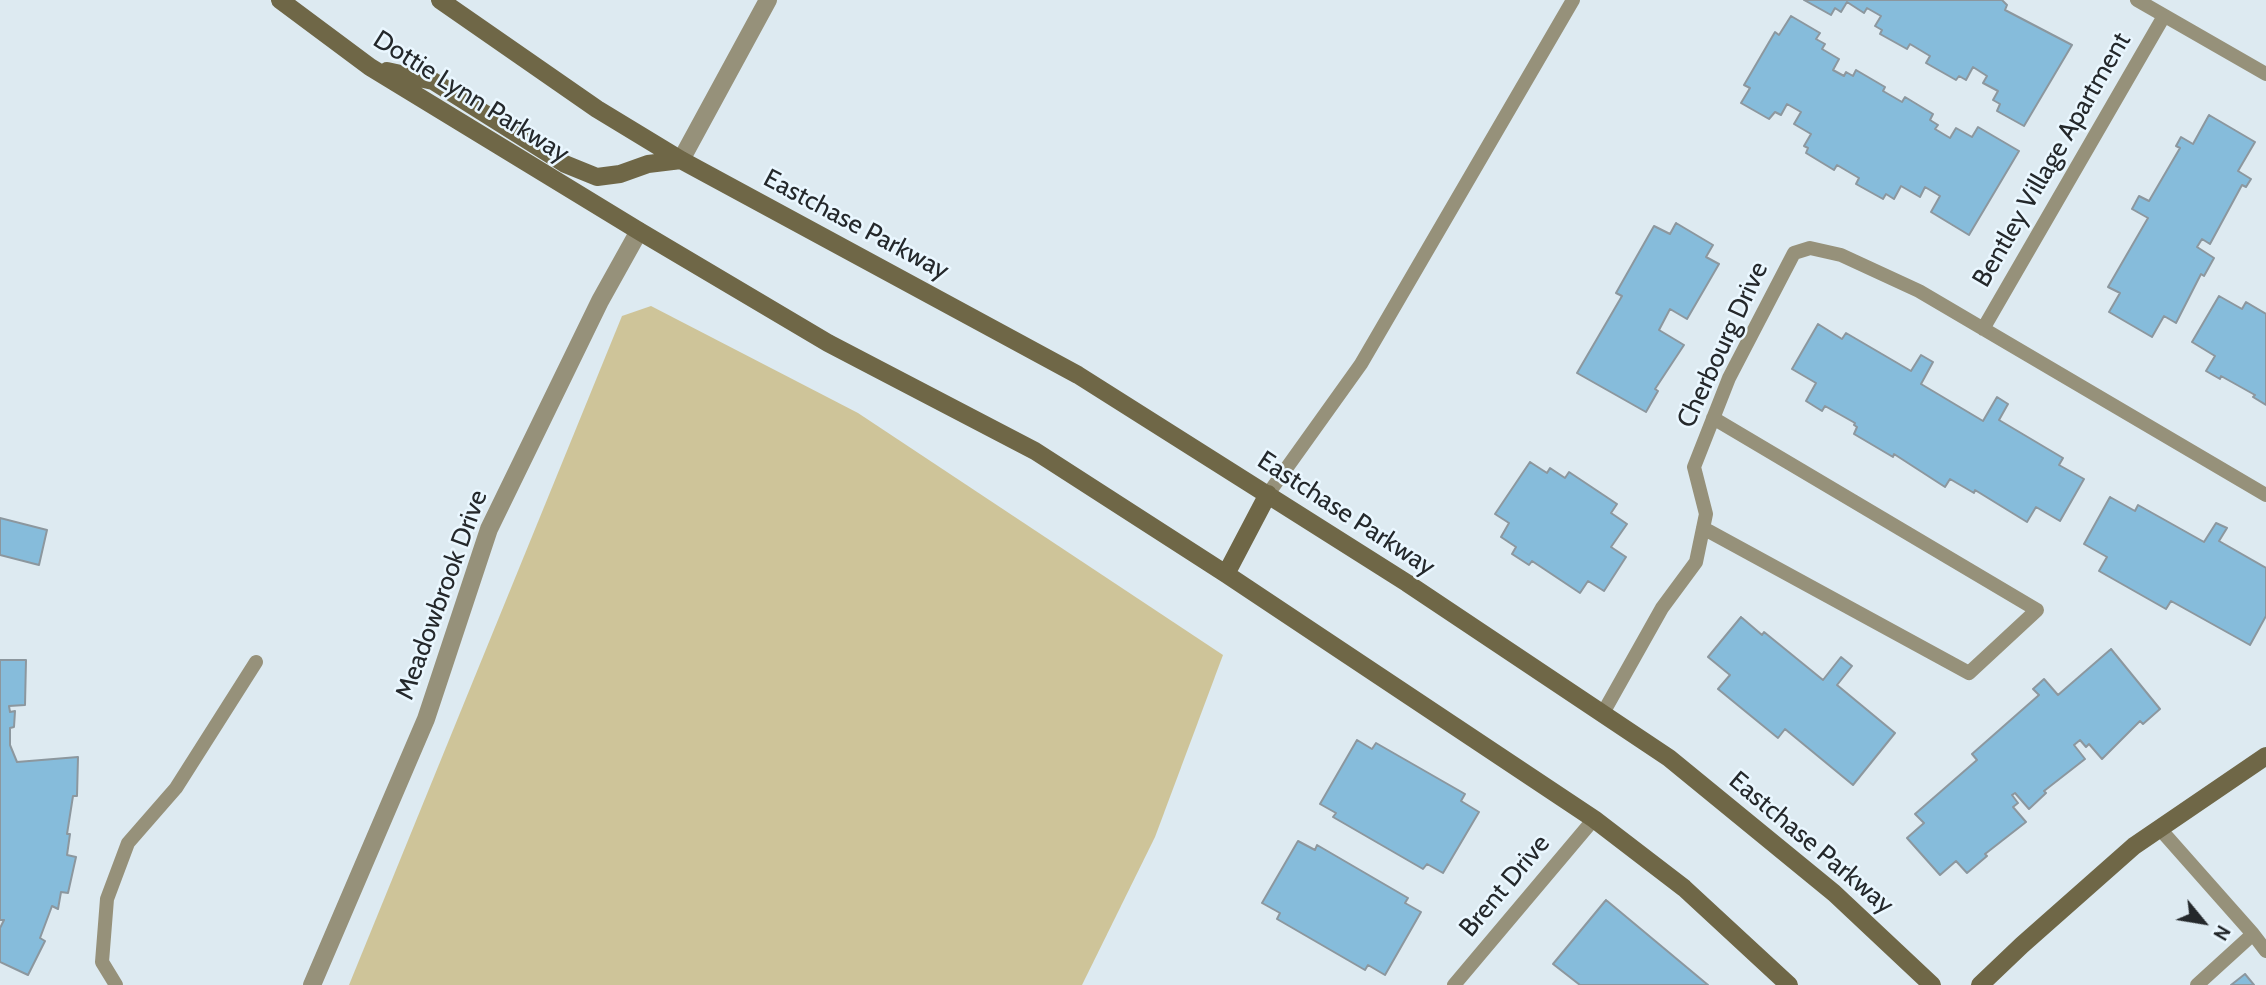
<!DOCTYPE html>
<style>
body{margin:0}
#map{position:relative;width:2266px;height:985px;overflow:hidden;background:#ddeaf1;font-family:Cabin,sans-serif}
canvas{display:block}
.north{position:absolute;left:2168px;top:887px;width:70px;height:70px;-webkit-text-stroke:5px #eaf7ff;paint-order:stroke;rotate:120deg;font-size:19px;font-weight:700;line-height:28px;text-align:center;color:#24282b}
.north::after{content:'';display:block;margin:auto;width:24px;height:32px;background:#24282b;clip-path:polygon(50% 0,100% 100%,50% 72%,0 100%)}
</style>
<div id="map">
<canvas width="2266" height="985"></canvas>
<div class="north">N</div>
</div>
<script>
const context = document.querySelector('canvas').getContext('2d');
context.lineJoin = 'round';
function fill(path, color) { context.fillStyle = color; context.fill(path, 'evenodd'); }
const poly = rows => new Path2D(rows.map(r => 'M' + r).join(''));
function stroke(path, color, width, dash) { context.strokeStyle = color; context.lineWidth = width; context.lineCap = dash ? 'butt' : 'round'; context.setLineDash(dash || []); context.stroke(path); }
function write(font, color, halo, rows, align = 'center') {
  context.font = font + ' Cabin,sans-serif'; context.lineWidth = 5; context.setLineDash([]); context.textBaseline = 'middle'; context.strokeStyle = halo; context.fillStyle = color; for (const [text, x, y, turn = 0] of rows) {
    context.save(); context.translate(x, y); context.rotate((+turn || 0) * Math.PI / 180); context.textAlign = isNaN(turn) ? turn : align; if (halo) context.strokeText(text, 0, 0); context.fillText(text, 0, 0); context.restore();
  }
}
const green = poly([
 [651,306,858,413,1223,655,1155,837,1082,985,349,985,622,316]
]);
const building = poly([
 [1804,0,2002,0,2007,5,2005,10,2072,45,2024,126,1997,111,2000,104,1993,100,1998,91,1983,83,1987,76,1973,67,1966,80,1959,76,1956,80,1926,63,1930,56,1910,44,1907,49,1880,34,1882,30,1875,26,1881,16,1867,8,1864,13,1847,2,1841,12,1835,8,1831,15,1804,0],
 [1791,16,1820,33,1816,39,1825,44,1822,49,1839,59,1833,70,1844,76,1846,72,1853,76,1856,70,1885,87,1883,91,1902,102,1905,97,1933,114,1930,120,1938,125,1935,129,1950,138,1956,128,1972,137,1978,127,2019,151,1969,235,1931,212,1940,196,1925,187,1920,197,1901,186,1894,199,1886,194,1883,199,1856,184,1859,178,1837,165,1834,170,1806,153,1808,148,1804,146,1811,134,1794,124,1801,112,1787,104,1781,115,1775,112,1769,119,1741,103,1750,88,1744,85,1775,32,1779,35,1791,16],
 [2209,115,2255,142,2238,171,2251,179,2246,187,2242,185,2210,244,2202,239,2197,247,2214,258,2204,276,2201,274,2176,323,2164,316,2152,337,2109,312,2120,293,2108,287,2148,218,2132,209,2139,196,2149,201,2180,148,2176,146,2181,137,2193,144,2209,115],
 [1676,223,1713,245,1706,257,1719,264,1687,319,1670,309,1659,330,1684,345,1655,389,1658,391,1646,412,1577,373,1622,296,1616,293,1654,226,1670,234,1676,223],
 [2219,296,2242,309,2246,302,2266,314,2266,405,2253,397,2255,395,2221,376,2220,379,2206,371,2215,356,2192,342,2219,296],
 [1818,324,1842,339,1846,333,1911,371,1921,355,1933,362,1921,384,1983,421,1997,397,2008,404,1999,420,2063,458,2059,465,2084,479,2060,521,2036,507,2027,522,1975,490,1974,493,1950,479,1945,487,1894,454,1893,457,1854,434,1857,427,1854,425,1855,423,1825,406,1822,411,1806,401,1816,383,1792,369,1818,324],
 [1530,462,1547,473,1550,468,1565,478,1569,472,1617,504,1611,513,1627,524,1611,547,1626,557,1604,591,1588,581,1580,593,1532,561,1529,565,1512,554,1516,547,1501,537,1509,523,1495,514,1530,462],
 [2110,497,2135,511,2138,505,2204,542,2216,523,2227,528,2219,541,2266,568,2266,616,2250,645,2171,601,2166,609,2099,571,2107,557,2084,544,2110,497],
 [0,518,47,530,39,565,0,555,0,518],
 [1741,617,1762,635,1764,632,1823,680,1841,657,1852,666,1837,685,1895,733,1853,785,1785,729,1778,738,1718,689,1730,675,1708,657,1741,617],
 [2111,649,2160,709,2143,724,2140,721,2102,759,2089,744,2086,747,2080,740,2074,745,2085,759,2044,791,2046,793,2029,809,2015,793,2012,795,2018,803,2013,807,2026,822,1985,854,1987,856,1967,873,1956,861,1940,875,1907,838,1924,823,1915,814,1977,760,1972,754,2039,695,2033,689,2044,679,2058,695,2111,649],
 [0,660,26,660,25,705,9,706,10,712,15,711,14,727,10,728,10,745,17,762,78,757,77,796,73,796,67,834,70,834,67,855,76,857,68,893,61,892,58,909,52,906,40,938,45,941,28,975,0,962,0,928,4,920,0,920,0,660],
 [1357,740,1372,749,1376,743,1465,794,1461,801,1479,812,1443,873,1427,864,1423,869,1333,817,1336,813,1320,804,1357,740],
 [1298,841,1315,850,1317,845,1408,898,1405,903,1421,912,1385,975,1368,965,1365,970,1277,919,1280,913,1262,903,1298,841],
 [1606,900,1708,985,1580,985,1553,964,1606,900],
 [2245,974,2254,985,2231,985,2245,974]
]);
const service = poly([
 [2137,0,2266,74],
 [1983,329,2164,16],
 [1268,494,1361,364,1573,0],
 [1703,528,1969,673,2037,610,1713,418],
 [1603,713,1662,608,1696,562,1706,514,1694,467,1729,378,1794,253,1810,248,1841,255,1919,291,2266,495],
 [2160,829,2253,934,2197,985],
 [2253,934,2266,951],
 [116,985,102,962,107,899,128,843,176,788,256,662],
 [1454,985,1594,819]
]);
const minor = poly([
 [681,160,768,0],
 [312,985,426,719,489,529,600,301,639,231]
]);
const secondary = poly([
 [280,0,370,67,639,231,828,343,1035,451,1226,574,1594,819,1684,888,1789,985],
 [440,0,597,109,681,160,1078,375,1407,583,1669,758,1834,893,1932,985],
 [387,71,433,81,565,164,597,177,620,174,648,164,681,160],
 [1226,574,1268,494],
 [1980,985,2022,945,2134,846,2266,756]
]);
const streetNames = [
 ["Dottie Lynn Parkway",471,97,32],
 ["Bentley Village Apartment",2052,160,-60],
 ["Eastchase Parkway",856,225,28],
 ["Cherbourg Drive",1723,345,-65],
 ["Eastchase Parkway",1346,514,33],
 ["Meadowbrook Drive",442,595,-70],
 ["Eastchase Parkway",1811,843,40],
 ["Brent Drive",1505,886,-50]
];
fill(green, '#cec499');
fill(building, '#86bcdb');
stroke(building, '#8c979e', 2);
stroke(service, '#96917a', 14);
stroke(minor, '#96917a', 18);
stroke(secondary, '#6f6747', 18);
write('26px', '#24282b', '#eaf7ff', streetNames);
</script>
